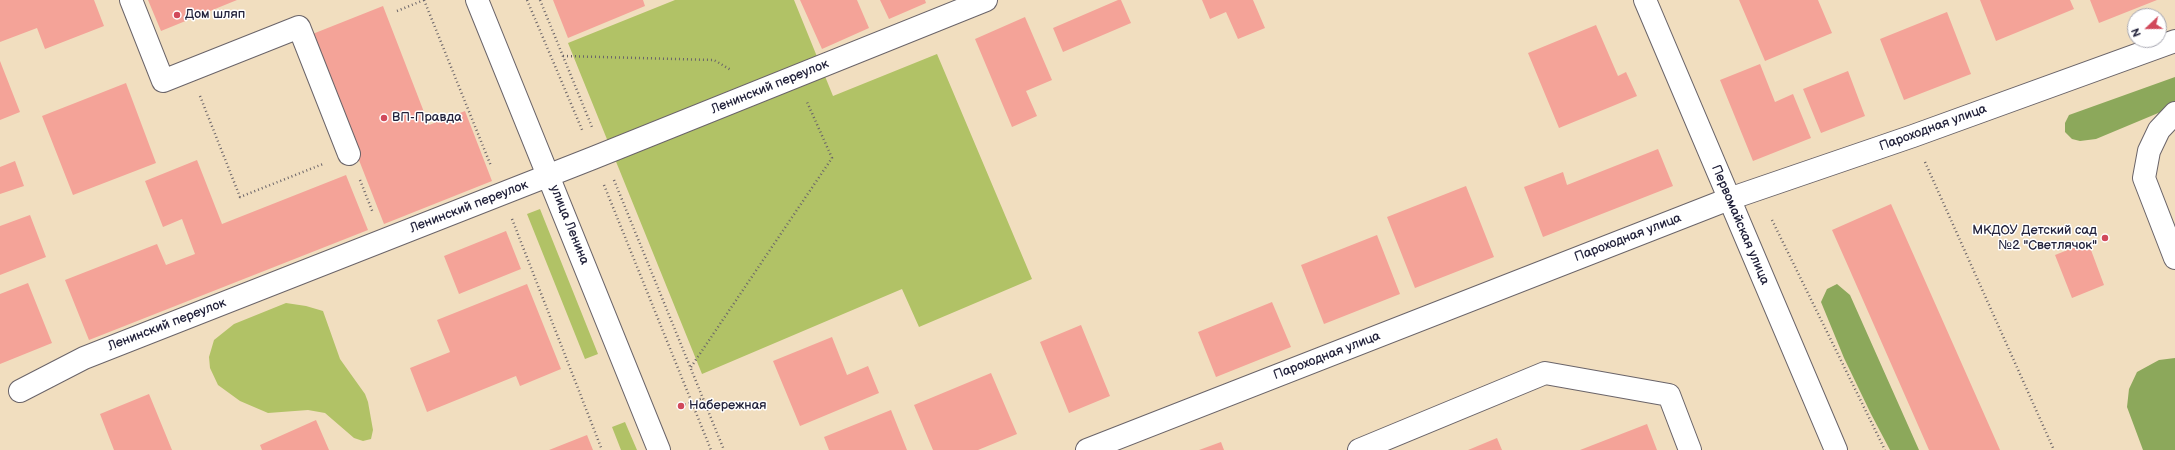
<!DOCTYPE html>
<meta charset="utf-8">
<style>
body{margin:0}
#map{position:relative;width:2175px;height:450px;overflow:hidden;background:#f1debf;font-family:"Balsamiq Sans",sans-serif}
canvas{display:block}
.north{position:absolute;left:2127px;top:8px;width:40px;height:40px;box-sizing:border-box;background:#fff;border:1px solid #a7a7b1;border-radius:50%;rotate:248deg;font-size:11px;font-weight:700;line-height:16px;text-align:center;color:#22223b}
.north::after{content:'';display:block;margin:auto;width:14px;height:18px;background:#d1495b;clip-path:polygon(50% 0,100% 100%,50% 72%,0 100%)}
</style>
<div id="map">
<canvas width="2175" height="450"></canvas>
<div class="north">N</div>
</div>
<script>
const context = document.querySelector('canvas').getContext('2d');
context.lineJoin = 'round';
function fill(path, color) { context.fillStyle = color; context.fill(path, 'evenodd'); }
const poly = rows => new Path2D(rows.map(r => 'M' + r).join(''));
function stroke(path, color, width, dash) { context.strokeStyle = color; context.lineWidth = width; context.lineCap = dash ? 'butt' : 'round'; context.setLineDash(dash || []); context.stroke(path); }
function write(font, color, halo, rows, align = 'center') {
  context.font = font + ' "Balsamiq Sans",sans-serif'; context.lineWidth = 3; context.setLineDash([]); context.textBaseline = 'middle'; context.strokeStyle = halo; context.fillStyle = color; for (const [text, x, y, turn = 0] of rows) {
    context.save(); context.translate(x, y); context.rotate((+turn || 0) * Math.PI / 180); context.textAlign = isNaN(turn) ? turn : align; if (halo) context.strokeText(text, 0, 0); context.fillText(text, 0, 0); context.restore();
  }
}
const green = poly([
 [675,0,794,0,833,96,937,54,1032,279,919,327,902,289,702,374,568,43],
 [540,209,598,354,585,359,527,214],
 [286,303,306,306,323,311,340,359,365,394,368,402,373,430,371,439,363,441,354,438,325,413,308,410,268,413,240,401,218,385,210,368,209,357,214,340,234,324],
 [625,422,637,450,621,450,612,427]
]);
const forest = poly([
 [2175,77,2175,106,2096,139,2080,141,2072,139,2065,132,2065,123,2069,115],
 [1837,284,1850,295,1919,450,1890,450,1871,414,1844,358,1821,302,1827,289],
 [2175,358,2175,450,2143,450,2127,407,2129,389,2137,372,2159,360]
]);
const building = poly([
 [0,0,94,0,104,26,45,49,37,28,0,42],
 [148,0,237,0,161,31],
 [553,0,643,0,645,6,568,38],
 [800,0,857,0,869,28,822,49],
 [880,0,925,0,926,3,889,19],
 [1118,0,1121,0,1131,23,1063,52,1053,28],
 [1202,0,1253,0,1265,28,1238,39,1226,12,1210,19],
 [1739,0,1818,0,1832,33,1765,61],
 [1980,0,2070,0,2074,9,1996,41],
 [2090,0,2157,0,2099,23],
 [383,6,429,125,465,111,492,181,384,224,310,35],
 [1947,12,1971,74,1904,100,1880,39],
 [1025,17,1052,80,1026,91,1037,116,1012,127,975,39],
 [1596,25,1618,76,1626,72,1637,96,1559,128,1528,53],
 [0,61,20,112,0,120],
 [1760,64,1775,102,1793,94,1811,138,1753,161,1720,80],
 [1848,71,1865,116,1821,133,1803,89],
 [126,83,156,163,73,195,42,116],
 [1658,149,1673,186,1543,237,1524,187,1563,172,1567,185],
 [197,160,222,224,346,175,368,230,89,340,65,280,157,244,166,265,195,254,182,219,163,227,145,181],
 [15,161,24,186,0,194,0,167],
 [1466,186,1494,257,1415,288,1387,217],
 [1891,204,2000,450,1929,450,1848,266,1832,230],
 [30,215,46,257,0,275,0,226],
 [506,231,521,269,459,294,444,256],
 [1377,235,1400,294,1324,324,1301,265],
 [2088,242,2104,285,2072,298,2055,255],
 [28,283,52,343,0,364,0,294],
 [527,284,561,369,520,386,516,376,427,412,410,368,450,352,437,320],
 [1272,302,1291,347,1216,377,1198,332],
 [1081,325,1110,396,1069,413,1040,342],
 [832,337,847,375,868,366,879,393,800,426,773,361],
 [991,373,1017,434,978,450,933,450,914,405],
 [149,394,172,450,114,450,100,414],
 [891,410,907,450,829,450,824,437],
 [316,420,329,450,262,450,260,445],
 [1647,424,1657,450,1580,450],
 [587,435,593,450,549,450],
 [1497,438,1502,450,1468,450],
 [1221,442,1224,450,1199,450]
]);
const path = poly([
 [424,0,491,166],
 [527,0,583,132],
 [540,0,592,127],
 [397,11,424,0],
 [563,56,714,60,731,70],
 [200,96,240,197,323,164],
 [1925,162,2054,450],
 [360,180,373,213],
 [614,180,724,450],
 [604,185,711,450],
 [512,219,602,450],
 [1772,220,1885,450],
 [691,367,832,158,807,102],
 [681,406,703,398]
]);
const minor = poly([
 [131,0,163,81,299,27,349,154],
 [477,0,659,450],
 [1645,0,1836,450],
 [2175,113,2159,130,2149,151,2144,178,2175,258],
 [20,391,84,358,593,158,986,0],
 [1087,450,1729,199,1913,136,2175,41],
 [1359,450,1545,373,1669,395,1690,450]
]);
const markers = [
 [177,15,4,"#d1495b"],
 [384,118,4,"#d1495b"],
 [2105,238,4,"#d1495b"],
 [681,406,4,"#d1495b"]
];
const poiNames = [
 ["Дом шляп",185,15],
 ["ВП-Правда",392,118],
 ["МКДОУ Детский сад",2097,231,"right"],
 ["№2 \"Светлячок\"",2097,246,"right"],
 ["Набережная",689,406]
];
const streetNames = [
 ["Ленинский переулок",770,87,-22],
 ["Пароходная улица",1933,128,-20],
 ["Ленинский переулок",469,207,-21],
 ["улица Ленина",569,225,68],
 ["Первомайская улица",1740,225,67],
 ["Пароходная улица",1628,238,-21],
 ["Ленинский переулок",167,325,-21],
 ["Пароходная улица",1327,356,-21]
];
fill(green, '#b1c266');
fill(forest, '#8ca85b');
fill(building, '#f4a398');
stroke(minor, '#6a6469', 24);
stroke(path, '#6a6469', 2.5, [1, 3]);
stroke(minor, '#fff', 22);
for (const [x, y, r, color] of markers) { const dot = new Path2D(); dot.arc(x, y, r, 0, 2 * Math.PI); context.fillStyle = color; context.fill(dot); stroke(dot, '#fff', 1.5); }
write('13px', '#22223b', '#fff', poiNames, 'left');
write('13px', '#22223b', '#fff', streetNames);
</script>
